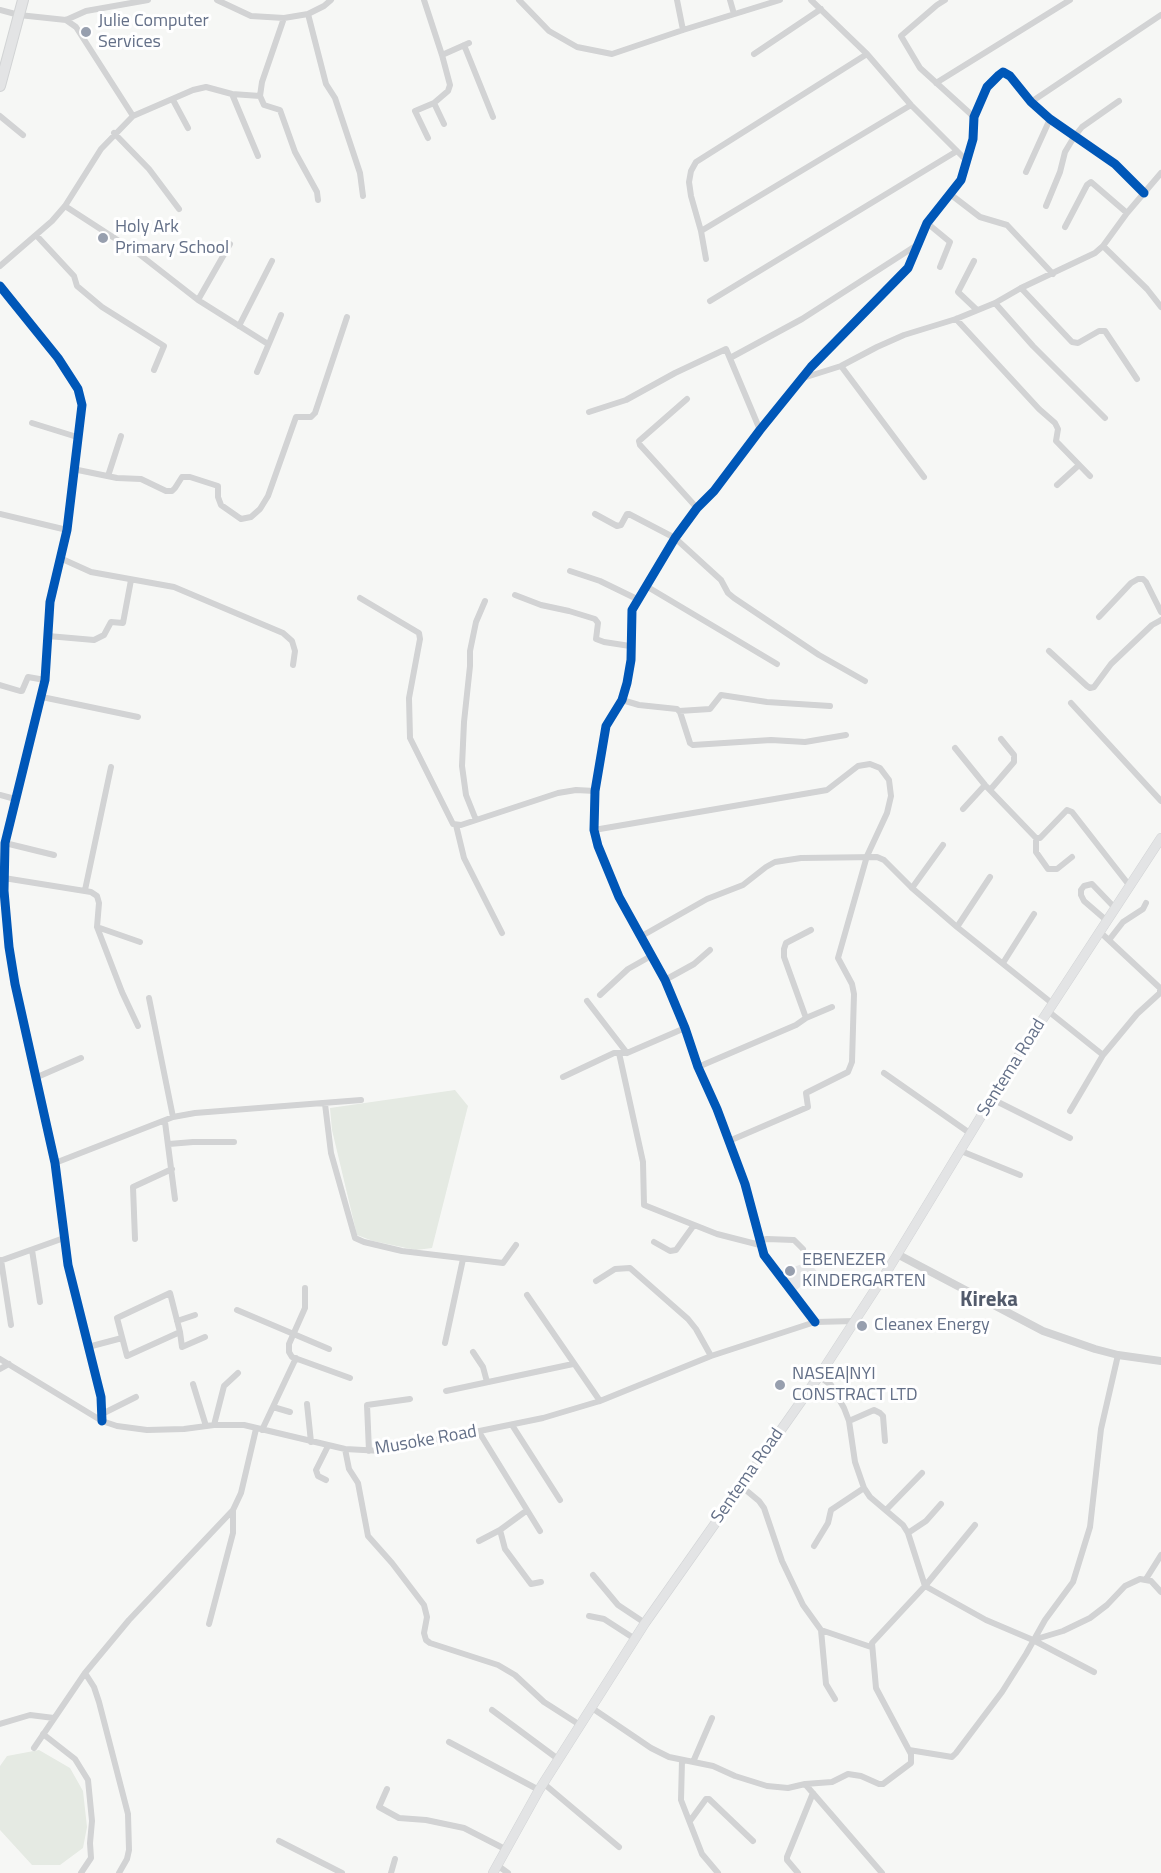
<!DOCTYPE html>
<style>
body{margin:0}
canvas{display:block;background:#f6f7f5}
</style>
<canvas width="1161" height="1873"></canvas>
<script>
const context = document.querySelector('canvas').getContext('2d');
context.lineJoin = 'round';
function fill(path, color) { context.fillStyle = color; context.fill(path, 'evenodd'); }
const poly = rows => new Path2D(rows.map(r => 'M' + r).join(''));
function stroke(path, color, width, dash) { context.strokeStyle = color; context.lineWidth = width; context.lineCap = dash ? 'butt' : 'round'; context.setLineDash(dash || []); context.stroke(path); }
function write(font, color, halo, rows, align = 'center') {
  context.font = font + ' "Titillium Web",sans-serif'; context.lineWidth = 6; context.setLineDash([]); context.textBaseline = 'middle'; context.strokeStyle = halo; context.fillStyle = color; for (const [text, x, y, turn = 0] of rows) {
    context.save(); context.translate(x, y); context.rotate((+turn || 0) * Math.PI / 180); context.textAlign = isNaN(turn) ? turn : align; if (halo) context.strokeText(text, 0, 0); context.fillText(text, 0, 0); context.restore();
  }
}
const built = poly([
 [802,1264,811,1264,818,1273,795,1291,780,1272]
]);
const green = poly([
 [455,1090,468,1106,432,1248,416,1250,373,1241,357,1235,332,1130,330,1108],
 [39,1750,70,1768,83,1791,87,1827,83,1848,60,1865,32,1865,0,1830,0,1766,7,1756]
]);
const minor = poly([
 [217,0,251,16,284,18,308,14,324,6,331,0],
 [424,0,442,55,450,85,448,91,434,103,415,111,428,138],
 [519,0,549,31,577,47,612,54,683,30,780,0],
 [677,0,683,30],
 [730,0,734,14],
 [811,0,867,54,911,105,967,161],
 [945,0,937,5,901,36,920,68,974,117],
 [0,10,19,15,66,20,86,11,148,0],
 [308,14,326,84,335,98,360,173,363,196],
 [284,18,262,82,260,96,264,105,280,110,295,152,317,192,318,200],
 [66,20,76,27,133,116],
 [464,45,493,117],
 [754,54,821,9],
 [442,55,469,43],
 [936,83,1070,0],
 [232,94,258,156],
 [173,100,188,128],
 [1031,102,1161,15],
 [434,103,444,124],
 [0,116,23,135],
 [114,133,149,169,179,209],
 [1026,172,1050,119],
 [950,194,980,217,1007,225,1053,274],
 [65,206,139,254,198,300,268,344],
 [1046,206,1060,172,1065,152,1074,137,1082,127,1119,101],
 [927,223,950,242,940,267],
 [1065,227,1087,185,1091,182,1127,213],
 [701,231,911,105],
 [36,235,74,276,77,286,102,307,164,346,154,370],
 [1103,246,1147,289,1161,307],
 [706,259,701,231,691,196,689,182,691,171,696,162,867,54],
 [974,261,958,292,977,310],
 [0,266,52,221,65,206,101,149,133,116,193,90,206,87,232,94,260,96],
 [0,286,58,358,78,389,82,405,67,530,50,602,45,680,5,843,4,891,9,947,15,984,55,1163,68,1265,101,1397,102,1421],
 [1021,288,1072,342,1078,343,1099,331,1105,331,1137,379],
 [198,300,230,244],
 [710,301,957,151],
 [995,303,1033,346,1105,418],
 [956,319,1039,409,1055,423,1058,429,1056,441,1090,476],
 [239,326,272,261],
 [730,358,802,319,917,245],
 [841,366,924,477],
 [257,372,281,315],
 [803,378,841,366,877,347,904,335,956,319,995,303,1021,288,1095,253,1103,246,1127,213,1161,173],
 [687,399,639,441,640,445,697,508],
 [589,412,626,400,675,373,726,349,760,430],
 [32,423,77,437],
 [73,469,117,478,141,479,166,491,172,491,175,488,182,477,190,477,218,486,218,497,221,505,241,519,251,517,260,509,268,496,296,417,311,417,315,413,347,317],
 [108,476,121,436],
 [1057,485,1079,465],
 [0,514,67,530],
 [595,514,617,526,621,525,627,514,629,514,675,538,721,580,728,593,734,598,819,655,865,681],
 [60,558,91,572,174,587,283,633,292,641,295,651,293,665],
 [570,571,600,581,637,599],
 [646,586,777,664],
 [515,595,541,605,569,611,595,619,598,623,596,639,604,642,630,646],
 [360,598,419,633,420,639,409,698,410,738,453,824,461,825,558,793,576,790,595,791],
 [1099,617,1131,583,1138,579,1143,579,1146,582,1161,612],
 [48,636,94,640,104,635,111,622,123,623,131,580],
 [1049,651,1087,686,1090,688,1094,687,1111,664,1152,625,1161,620],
 [0,685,20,691,22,691,28,677,45,680],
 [42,697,138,717],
 [622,700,639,705,677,709,680,712,690,743,693,745,771,740,805,742,846,735],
 [1071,703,1161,801],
 [679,711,710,709,721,695,767,702,830,706],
 [955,748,985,785,1036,838,1040,838,1067,810,1072,812,1129,885],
 [990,790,1014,762,1014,755,1001,739],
 [0,795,15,799],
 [963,809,985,785],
 [476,820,466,795,462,766,464,722,470,666,470,651,476,622,485,601],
 [456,825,464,858,502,933],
 [594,830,827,790,858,766,870,764,880,768,889,780,891,796,887,813,867,856,838,958,852,984,854,994,852,1062,848,1072,806,1093,808,1107,729,1141],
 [1036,838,1036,852,1048,869,1057,869,1072,857],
 [5,843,54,855],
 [4,878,91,892,97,896,99,903,97,927,122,992,138,1026],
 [912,888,943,845],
 [85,890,111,767],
 [1106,920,1084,901,1081,895,1081,890,1084,886,1092,884,1115,908],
 [97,927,140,942],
 [957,927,990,877],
 [640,937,707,899,743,885,766,867,775,862,801,858,877,857,884,860,912,888,957,927,1053,1004],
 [1109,940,1123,922,1143,909,1146,903],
 [1003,963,1034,914],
 [665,980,694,964,710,950],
 [600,995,628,969,651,956],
 [149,998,173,1117],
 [587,1001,627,1053],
 [1048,1011,1103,1055,1137,1014,1160,993,1160,988,1099,931],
 [806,1018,832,1007],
 [619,1053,643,1162,644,1205,717,1234,760,1245],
 [698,1067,796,1025,806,1018,784,957,784,949,786,943,811,930],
 [884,1073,971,1134],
 [563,1077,614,1053,627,1053,685,1028],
 [35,1078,81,1058],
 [992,1099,1070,1138],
 [325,1104,331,1153,355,1238,364,1242,402,1251,503,1263,516,1245],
 [1070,1111,1103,1055],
 [165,1122,175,1199],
 [169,1144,193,1142,234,1142],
 [961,1151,1020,1175],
 [55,1163,173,1117,195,1113,361,1100],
 [135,1239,133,1187,172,1169],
 [758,1241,767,1239,794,1240,803,1249],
 [654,1242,670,1251,676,1250,694,1225],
 [32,1250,40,1302],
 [1,1260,11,1325],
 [0,1261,64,1238],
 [596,1281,615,1269,630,1268,688,1319,696,1329,711,1356],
 [305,1288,305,1308,289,1344,289,1352,292,1357,350,1378],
 [527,1295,600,1401],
 [237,1310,329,1349],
 [177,1321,195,1315],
 [815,1322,764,1255,745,1184,717,1109,698,1067,685,1028,665,980,619,897,598,846,594,830,595,791,606,726,622,700,627,683,631,660,632,610,675,538,697,508,714,491,760,430,811,367,908,268,927,223,961,180,973,139,974,117,987,87,999,75,1003,72,1010,76,1031,102,1050,119,1115,164,1144,193],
 [180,1332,127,1356,117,1318,170,1293,180,1332,182,1347,205,1337],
 [445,1343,463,1259],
 [88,1347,122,1338],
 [473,1352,483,1367,487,1382],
 [0,1359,102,1421,117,1426,147,1430,184,1429,214,1425,244,1425,345,1449,382,1451,543,1418,600,1401,711,1356,815,1322,855,1321],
 [0,1369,9,1364],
 [819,1376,831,1385,844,1408,849,1421,855,1462,864,1488,870,1497,903,1525,908,1533,925,1586,986,1620,1033,1640,1094,1672],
 [193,1384,206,1426],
 [446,1391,573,1364],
 [307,1404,311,1442],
 [273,1407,290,1412],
 [102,1414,136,1397],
 [849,1421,874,1410,880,1413,883,1416,885,1441],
 [214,1425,224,1386,238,1373],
 [512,1425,560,1500],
 [262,1430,296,1358],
 [479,1432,540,1531],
 [345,1449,349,1469,358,1483,368,1536,392,1563,424,1605,427,1617,424,1633,426,1640,430,1643,498,1665,515,1675,544,1702,580,1725],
 [369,1451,367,1405,410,1399],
 [326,1480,318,1476,316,1470,328,1446],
 [741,1486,759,1501,764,1508,782,1561,803,1605,821,1630,826,1684,835,1699],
 [886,1510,922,1473],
 [526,1511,500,1530,505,1549,531,1584,541,1582],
 [908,1533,926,1521,941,1504],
 [479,1541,500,1530],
 [814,1546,828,1523,831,1510,864,1488],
 [593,1575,618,1605,645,1623],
 [1146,1579,1161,1555],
 [589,1616,604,1619,635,1639],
 [209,1624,233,1533,233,1510],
 [821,1630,871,1647],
 [1033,1640,1063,1631,1090,1618,1107,1605,1125,1586,1140,1579,1151,1581,1161,1592],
 [85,1673,94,1687,99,1702,128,1814,129,1850,127,1859,119,1873],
 [592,1708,651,1748,669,1757,713,1766,735,1776,767,1786,788,1788,805,1784,882,1873],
 [492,1710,558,1759],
 [0,1724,30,1715,54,1718],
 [43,1734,75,1759,88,1780,92,1821,90,1843,91,1858,81,1873],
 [449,1742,539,1790],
 [34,1748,85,1673,129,1620,233,1510,241,1493,256,1429],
 [909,1750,946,1756,952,1757,956,1753,1002,1692,1026,1654,1045,1620,1073,1582,1090,1527,1101,1429,1118,1355],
 [682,1760,681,1800,702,1854,718,1873],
 [693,1762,712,1718],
 [543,1783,619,1847],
 [805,1784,832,1782,848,1774,861,1776,879,1784,883,1784,911,1763,911,1754,876,1688,872,1643,925,1586,975,1525],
 [387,1789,379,1807,399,1818,426,1820,464,1828,505,1849],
 [690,1821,706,1799,709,1799,753,1841],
 [279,1841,342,1873],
 [497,1865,508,1873],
 [391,1873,395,1859],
 [798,1873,787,1860,787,1857,813,1793]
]);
const tertiary = poly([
 [897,1254,1043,1331,1095,1349,1118,1355,1161,1361]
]);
const secondary = poly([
 [493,1873,539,1790,645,1623,819,1376,889,1268,1003,1080,1161,838]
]);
const primary = poly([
 [0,86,23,0]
]);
const cycleway = poly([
 [0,286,58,358,78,389,82,405,67,530,50,602,45,680,5,843,4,891,9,947,15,984,55,1163,68,1265,101,1397,102,1421],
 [815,1322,764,1255,745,1184,717,1109,698,1067,685,1028,665,980,619,897,598,846,594,830,595,791,606,726,622,700,627,683,631,660,632,610,675,538,697,508,714,491,760,430,811,367,908,268,927,223,961,180,973,139,974,117,987,87,999,75,1003,72,1010,76,1031,102,1050,119,1115,164,1144,193]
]);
const markers = [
 [86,32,6,"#979fae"],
 [103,238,6,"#979fae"],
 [790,1271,6,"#979fae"],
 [862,1326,6,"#979fae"],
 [780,1385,6,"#979fae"]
];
const poiNames = [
 ["Julie Computer",98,22],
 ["Services",98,43],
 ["Holy Ark",115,228],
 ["Primary School",115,249],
 ["EBENEZER",802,1261],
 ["KINDERGARTEN",802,1282],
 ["Cleanex Energy",874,1326],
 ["NASEA|NYI",792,1375],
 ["CONSTRACT LTD",792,1396]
];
const streetNames = [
 ["Sentema Road",1012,1068,-58],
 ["Musoke Road",426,1441,-10],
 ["Sentema Road",748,1476,-55]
];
const quarterNames = [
 ["Kireka",989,1301]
];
fill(built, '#e6e7e8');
fill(green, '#e5eae3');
stroke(secondary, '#d2d4d6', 10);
stroke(primary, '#d2d4d5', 12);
stroke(minor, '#d2d3d4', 6);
stroke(tertiary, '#d2d3d4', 8);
stroke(secondary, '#e3e4e5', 9);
stroke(primary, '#e3e4e5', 10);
stroke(cycleway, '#0057b8', 9);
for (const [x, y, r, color] of markers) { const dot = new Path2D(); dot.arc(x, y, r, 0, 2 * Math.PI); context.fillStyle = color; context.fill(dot); stroke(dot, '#fff', 2); }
write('18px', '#647088', '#fff', poiNames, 'left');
write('18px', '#647088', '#fff', streetNames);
write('bold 21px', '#535b6c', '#fff', quarterNames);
</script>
